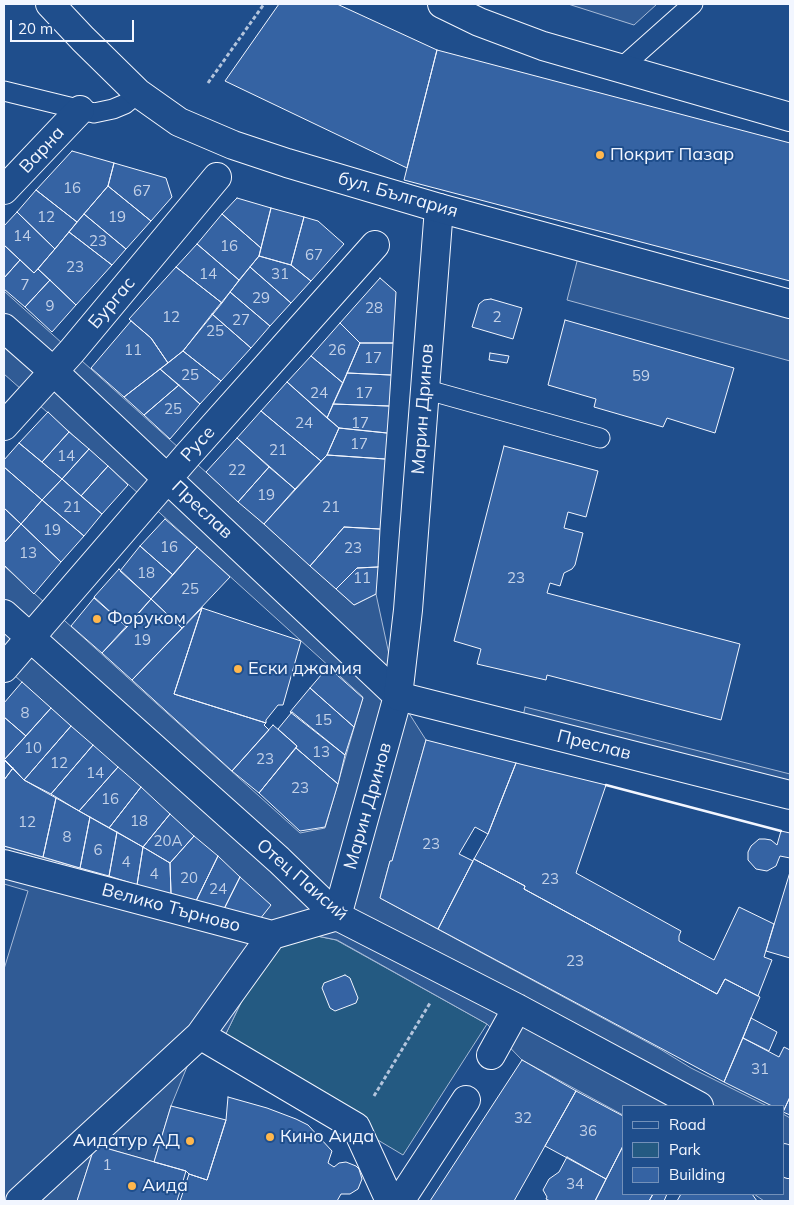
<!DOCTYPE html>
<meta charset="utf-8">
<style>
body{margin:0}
#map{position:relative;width:794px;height:1205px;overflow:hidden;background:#1f4e8c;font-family:Mulish,sans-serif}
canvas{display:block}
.frame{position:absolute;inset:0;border:5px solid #f2f6ff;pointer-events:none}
.legend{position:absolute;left:622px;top:1105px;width:162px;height:90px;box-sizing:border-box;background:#1f4e8c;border:1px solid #7391ba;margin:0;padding:6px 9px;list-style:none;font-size:15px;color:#f2f6ff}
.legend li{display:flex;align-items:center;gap:10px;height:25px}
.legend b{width:25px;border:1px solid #7391ba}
.scale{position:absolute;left:10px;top:20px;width:124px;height:22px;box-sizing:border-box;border:2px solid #f2f6ff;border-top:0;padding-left:6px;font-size:15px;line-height:18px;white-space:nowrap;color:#f2f6ff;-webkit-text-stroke:4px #1f4e8c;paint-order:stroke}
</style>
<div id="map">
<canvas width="794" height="1205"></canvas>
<div class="frame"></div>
<ul class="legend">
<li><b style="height:6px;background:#1f4e8c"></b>Road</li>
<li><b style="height:14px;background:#245a82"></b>Park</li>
<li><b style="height:14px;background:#3563a3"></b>Building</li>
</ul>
<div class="scale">20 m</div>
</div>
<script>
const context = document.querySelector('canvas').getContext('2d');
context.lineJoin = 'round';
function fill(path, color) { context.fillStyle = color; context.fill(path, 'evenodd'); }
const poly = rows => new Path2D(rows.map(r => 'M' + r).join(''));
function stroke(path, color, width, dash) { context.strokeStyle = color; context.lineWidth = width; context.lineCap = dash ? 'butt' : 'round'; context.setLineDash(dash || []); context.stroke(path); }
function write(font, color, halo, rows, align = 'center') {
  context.font = font + ' Mulish,sans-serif'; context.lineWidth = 4; context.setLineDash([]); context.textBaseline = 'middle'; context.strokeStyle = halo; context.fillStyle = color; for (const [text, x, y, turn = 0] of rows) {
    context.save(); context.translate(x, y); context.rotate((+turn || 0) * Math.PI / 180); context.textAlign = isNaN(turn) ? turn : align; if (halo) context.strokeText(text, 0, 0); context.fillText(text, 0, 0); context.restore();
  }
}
const green = poly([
 [307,934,336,940,487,1024,403,1155,220,1046,251,982,281,946,307,934]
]);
const parking = poly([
 [568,4,657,4,634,25,568,4],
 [581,246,790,304,790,361,567,300,581,246],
 [4,291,354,605,376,594,398,696,426,740,392,861,390,861,380,898,660,1049,691,1068,767,1106,623,1106,623,1115,522,1060,487,1024,337,940,307,934,281,946,251,982,220,1046,200,1035,171,1106,154,1162,95,1145,77,1201,4,1201,4,969,28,891,4,884,4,846,137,885,270,905,4,666,4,566,300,833,325,828,363,697,108,466,4,374,4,291],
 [525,707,790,774,790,795,521,726,525,707],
 [783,1114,790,1118,790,1201,764,1201,754,1194,783,1194,783,1114]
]);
const building = poly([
 [279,4,337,4,437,50,407,168,225,81,279,4],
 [437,50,790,143,790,281,404,180,437,50],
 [72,151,114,163,108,186,77,222,36,190,72,151],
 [114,163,166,178,172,197,151,221,108,186,114,163],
 [108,186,151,221,126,249,84,214,108,186],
 [36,190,77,222,55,249,17,212,36,190],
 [237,198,271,208,261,248,222,214,237,198],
 [271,208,304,217,291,265,259,256,271,208],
 [17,212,55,249,34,273,4,245,4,226,17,212],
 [84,214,126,249,112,265,69,232,84,214],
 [222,214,261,248,259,256,239,280,197,244,222,214],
 [304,217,318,221,344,244,311,281,291,265,304,217],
 [69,232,112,265,76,305,38,269,69,232],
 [197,244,239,280,222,303,176,267,197,244],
 [4,245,20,260,4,278,4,245],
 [259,256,291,265,311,281,291,303,250,267,259,256],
 [20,260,34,273,38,269,50,280,25,307,4,289,4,278,20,260],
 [176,267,222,303,183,351,168,363,151,338,129,319,176,267],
 [250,267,291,303,270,326,230,292,250,267],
 [380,278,396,292,393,343,360,343,340,323,380,278],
 [50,280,76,305,52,332,25,307,50,280],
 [230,292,270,326,251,348,212,314,230,292],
 [491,299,522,308,513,339,472,327,479,304,484,300,491,299],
 [212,314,251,348,221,381,183,351,212,314],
 [565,320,734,368,715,433,667,418,663,427,594,407,596,399,548,385,565,320],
 [131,321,151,338,168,363,124,397,91,368,131,321],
 [340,323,360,343,343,383,311,356,340,323],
 [360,343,393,343,391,375,347,373,360,343],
 [183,351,221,381,200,404,160,369,183,351],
 [490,353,509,356,507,363,489,360,490,353],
 [311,356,343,383,327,418,287,382,311,356],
 [160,369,179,385,144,415,124,397,160,369],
 [347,373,391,375,389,406,333,404,347,373],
 [287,382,339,428,327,455,321,461,261,411,287,382],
 [179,385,200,404,170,439,144,415,179,385],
 [333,404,389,406,387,433,339,428,327,418,333,404],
 [261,411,321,461,295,489,237,438,261,411],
 [48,412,69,432,42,462,19,443,48,412],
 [339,428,387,433,385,459,327,455,339,428],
 [69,432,89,449,62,479,42,462,69,432],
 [237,438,269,467,238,502,206,472,237,438],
 [19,443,62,479,42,500,4,467,4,460,19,443],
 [504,446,598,471,586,517,568,512,564,528,583,533,575,565,572,569,564,573,560,586,550,583,547,593,740,644,721,720,547,675,546,680,477,664,481,649,454,641,504,446],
 [89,449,108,466,81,496,62,479,89,449],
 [327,455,385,459,380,529,344,527,310,566,264,524,327,455],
 [108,466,128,485,102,514,81,496,108,466],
 [4,467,42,500,21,524,4,508,4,467],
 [269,467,295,489,264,524,238,502,269,467],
 [62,479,102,514,84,536,42,500,62,479],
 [42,500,84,536,61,562,21,524,42,500],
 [4,508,21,524,4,543,4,508],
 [165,519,197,547,173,575,140,546,165,519],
 [21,524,61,562,34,594,4,565,4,543,21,524],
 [344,527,380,529,378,567,357,568,336,589,310,566,344,527],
 [140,546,173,575,151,599,120,571,140,546],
 [197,547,230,577,182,628,151,599,197,547],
 [378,567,376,594,354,605,336,589,357,568,378,567],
 [119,569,151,599,127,627,94,597,119,569],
 [94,598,127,627,102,653,71,626,94,598],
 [151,599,182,628,132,680,102,653,151,599],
 [202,608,174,694,266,723,264,725,269,730,232,771,132,680,202,608],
 [202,608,301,641,283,705,278,705,266,720,266,723,174,694,202,608],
 [328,667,363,698,354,727,310,688,328,667],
 [22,682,51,708,26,736,4,717,4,703,22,682],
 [310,688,354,727,345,755,290,712,310,688],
 [51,708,71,726,24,780,4,760,51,708],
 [292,712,345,755,338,784,296,748,297,746,278,729,292,712],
 [4,717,26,736,4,760,4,717],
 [273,725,297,746,259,793,232,771,273,725],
 [71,726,93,745,51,794,24,780,71,726],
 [426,740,516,763,488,834,475,827,459,854,473,861,438,929,380,898,390,861,392,861,426,740],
 [93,745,118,767,79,811,51,794,93,745],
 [296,748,338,784,325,827,300,831,259,793,296,748],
 [4,759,13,768,4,780,4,759],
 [516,763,606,785,576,873,681,931,679,936,679,941,714,960,739,907,774,924,764,957,772,960,758,996,725,979,717,994,524,889,525,886,474,859,488,834,516,763],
 [118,767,141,787,109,828,79,811,118,767],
 [13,768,24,780,56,798,43,857,4,846,4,780,13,768],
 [141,787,170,814,143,847,109,828,141,787],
 [56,798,90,817,80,868,43,857,56,798],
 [170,814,194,836,170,863,143,847,170,814],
 [90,817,117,832,109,876,80,868,90,817],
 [781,831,790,833,790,858,780,856,776,866,767,871,756,869,748,860,748,852,751,846,759,839,765,839,771,840,777,845,781,831],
 [117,832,143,847,137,885,109,876,117,832],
 [194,836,218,856,196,901,171,894,170,863,194,836],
 [143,847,170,863,171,894,137,885,143,847],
 [218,856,240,877,224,909,196,901,218,856],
 [474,859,525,886,524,889,717,994,725,979,760,997,724,1082,438,929,474,859],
 [790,872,790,958,766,951,790,872],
 [240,877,271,905,260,919,224,909,240,877],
 [345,975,350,978,358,998,356,1003,335,1011,330,1008,322,988,324,983,345,975],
 [751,1018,777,1032,769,1051,743,1038,751,1018],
 [743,1038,779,1057,784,1047,790,1050,790,1097,783,1112,783,1106,772,1106,724,1082,743,1038],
 [522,1060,576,1091,514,1201,430,1201,522,1060],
 [576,1091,623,1116,623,1146,606,1179,545,1146,576,1091],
 [228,1097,267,1108,296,1119,308,1125,332,1151,328,1163,334,1167,339,1163,346,1162,356,1166,359,1169,362,1179,358,1189,350,1194,341,1194,337,1201,180,1201,189,1174,207,1180,226,1120,228,1097],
 [790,1097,790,1115,783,1112,790,1097],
 [171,1106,226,1120,207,1180,189,1174,186,1171,154,1162,171,1106],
 [95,1145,186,1171,177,1201,77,1201,95,1145],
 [623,1146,623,1194,653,1194,649,1201,595,1201,623,1146],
 [567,1157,606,1179,595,1201,550,1201,546,1199,547,1197,543,1190,549,1179,559,1172,567,1157],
 [653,1194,667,1194,664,1201,649,1201,653,1194],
 [681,1194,752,1194,757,1201,677,1201,681,1194]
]);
const path = poly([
 [208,83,264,4],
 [374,1096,430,1003]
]);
const service = poly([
 [621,68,693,4],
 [4,91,94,113,113,109,125,104,138,93],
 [424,389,600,438]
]);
const pedestrian = poly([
 [4,190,80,110],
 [4,328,53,371,398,696,337,916],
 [4,426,72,351,217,177],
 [4,614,279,860,337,916,517,1008,699,1106],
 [4,668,187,456,375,245],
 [4,864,272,935,337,916],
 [200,1035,356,1127,390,1201],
 [491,1055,517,1008],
 [783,1158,790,1164],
 [20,1201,200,1035,272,935],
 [400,1201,466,1100]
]);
const minor = poly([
 [439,208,408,610,398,696,790,795]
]);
const primary = poly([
 [50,4,83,39,138,93,179,122,233,145,287,163,439,208,790,304],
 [442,4,479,22,543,46,790,117]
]);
const wall = poly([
 [606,785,781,831]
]);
const markers = [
 [600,155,5,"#ffb74d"],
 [97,619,5,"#ffb74d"],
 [238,669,5,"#ffb74d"],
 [270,1137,5,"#ffb74d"],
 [190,1141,5,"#ffb74d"],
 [132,1186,5,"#ffb74d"]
];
const numberNames = [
 ["16",72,188],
 ["67",142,191],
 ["12",46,217],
 ["19",117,217],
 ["14",22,236],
 ["23",98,241],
 ["16",229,246],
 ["67",314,255],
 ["23",75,267],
 ["14",208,274],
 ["31",280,274],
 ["7",25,285],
 ["29",261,298],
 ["9",50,306],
 ["28",374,308],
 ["12",171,317],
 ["2",497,317],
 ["27",241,320],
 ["25",215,331],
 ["11",133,350],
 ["26",337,350],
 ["17",373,358],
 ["25",190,375],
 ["59",641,376],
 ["24",319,393],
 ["17",364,393],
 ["25",173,409],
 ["24",304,423],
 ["17",360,423],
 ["17",359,444],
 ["21",278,450],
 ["14",66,456],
 ["22",237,470],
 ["19",266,495],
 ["21",72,507],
 ["21",331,507],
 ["19",52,530],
 ["16",169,547],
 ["23",353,548],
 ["13",28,553],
 ["18",146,573],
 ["11",362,578],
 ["23",516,578],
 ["25",190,589],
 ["19",142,640],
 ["8",25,713],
 ["15",323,720],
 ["10",33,748],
 ["13",321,752],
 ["23",265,759],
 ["12",59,763],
 ["14",95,773],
 ["23",300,788],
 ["16",110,799],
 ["18",139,821],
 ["12",27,822],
 ["8",67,837],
 ["20А",168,841],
 ["23",431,844],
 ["6",98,850],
 ["4",126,862],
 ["4",154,874],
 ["20",189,878],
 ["23",550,879],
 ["24",218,889],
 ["23",575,961],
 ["31",760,1069],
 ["32",523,1118],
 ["36",588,1131],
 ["1",107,1165],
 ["34",575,1184]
];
const streetNames = [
 ["Варна",42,150,-47],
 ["бул. България",398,195,16],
 ["Бургас",112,303,-50],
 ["Марин Дринов",423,409,-86],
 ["Русе",198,444,-48],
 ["Преслав",202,510,43],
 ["Преслав",594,745,14],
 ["Марин Дринов",368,806,-74],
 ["Отец Паисий",302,880,41],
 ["Велико Търново",171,908,15]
];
const poiNames = [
 ["Покрит Пазар",610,155],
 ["Форуком",107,619],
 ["Ески джамия",248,669],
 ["Кино Аида",280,1137],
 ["Аидатур АД",180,1141,"right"],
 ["Аида",142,1186]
];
fill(green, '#245a82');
stroke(green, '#a8bbd7', 1);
fill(parking, '#305b95');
stroke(parking, '#a8bbd7', 1);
fill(building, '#3563a3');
stroke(building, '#f2f6ff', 1);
stroke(service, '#f2f6ff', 21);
stroke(pedestrian, '#f2f6ff', 30);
stroke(minor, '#f2f6ff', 30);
stroke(primary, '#f2f6ff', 30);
stroke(path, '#b3c4dc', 3, [4, 2.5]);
stroke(service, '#1f4e8c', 19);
stroke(pedestrian, '#1f4e8c', 28);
stroke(minor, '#1f4e8c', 28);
stroke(primary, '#1f4e8c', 28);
stroke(wall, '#f2f6ff', 2.5);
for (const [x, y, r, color] of markers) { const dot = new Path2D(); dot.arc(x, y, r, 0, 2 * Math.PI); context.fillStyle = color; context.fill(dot); stroke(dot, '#1f4e8c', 2); }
write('15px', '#c3d1e8', null, numberNames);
write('18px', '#f2f6ff', '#1f4e8c', streetNames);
write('18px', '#f2f6ff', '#1f4e8c', poiNames, 'left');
</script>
